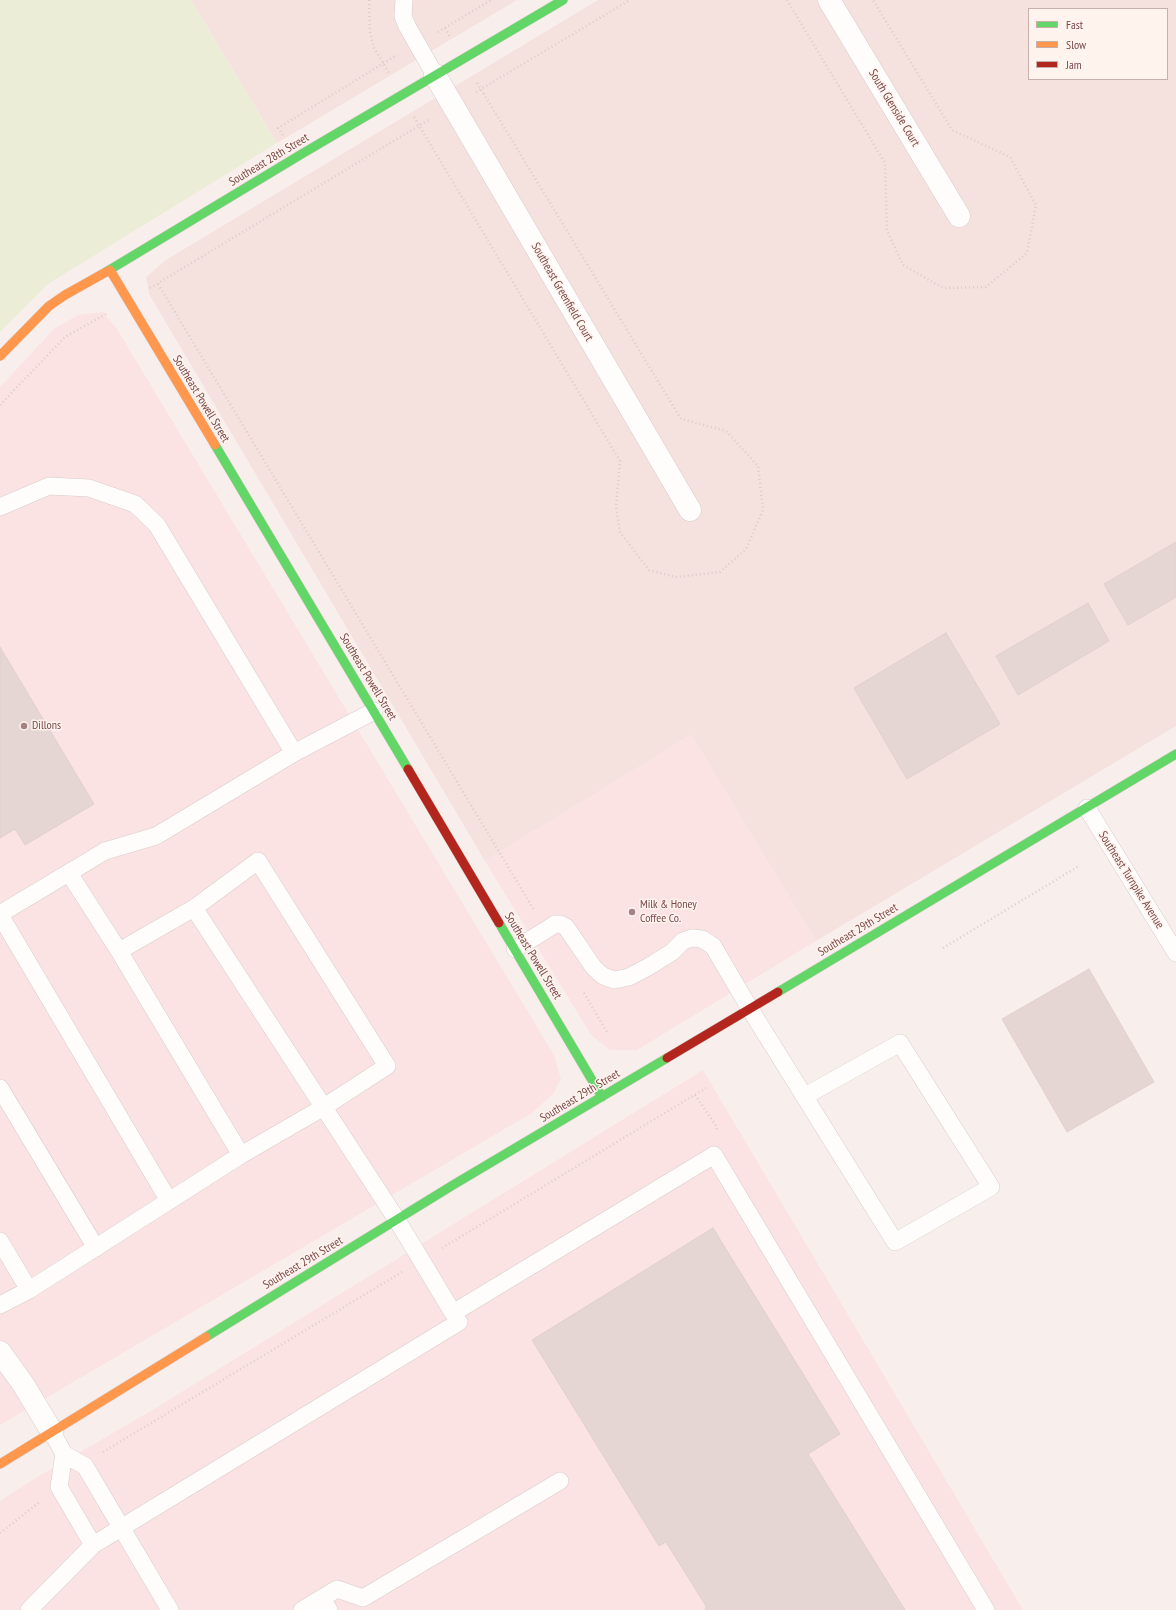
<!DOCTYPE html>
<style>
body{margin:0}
#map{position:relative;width:1176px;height:1610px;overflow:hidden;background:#f8efec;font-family:"PT Sans Narrow",sans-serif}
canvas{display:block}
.legend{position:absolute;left:1028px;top:8px;width:140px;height:72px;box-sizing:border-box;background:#fff3ee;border:1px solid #c9afac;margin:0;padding:5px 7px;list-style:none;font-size:12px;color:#794949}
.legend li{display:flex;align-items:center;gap:8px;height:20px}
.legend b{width:20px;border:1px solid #c9afac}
</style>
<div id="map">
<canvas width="1176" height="1610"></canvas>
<ul class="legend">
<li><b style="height:5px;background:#63d668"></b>Fast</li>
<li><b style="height:5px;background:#ff974d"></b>Slow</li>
<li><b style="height:5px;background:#b3261e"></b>Jam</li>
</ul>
</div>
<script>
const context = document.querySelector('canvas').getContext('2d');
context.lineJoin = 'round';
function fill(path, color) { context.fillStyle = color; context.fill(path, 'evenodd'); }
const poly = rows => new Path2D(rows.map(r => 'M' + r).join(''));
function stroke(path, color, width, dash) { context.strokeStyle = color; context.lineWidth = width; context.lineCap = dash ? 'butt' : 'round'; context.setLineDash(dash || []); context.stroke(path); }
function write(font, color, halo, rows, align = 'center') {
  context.font = font + ' "PT Sans Narrow",sans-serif'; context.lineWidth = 3; context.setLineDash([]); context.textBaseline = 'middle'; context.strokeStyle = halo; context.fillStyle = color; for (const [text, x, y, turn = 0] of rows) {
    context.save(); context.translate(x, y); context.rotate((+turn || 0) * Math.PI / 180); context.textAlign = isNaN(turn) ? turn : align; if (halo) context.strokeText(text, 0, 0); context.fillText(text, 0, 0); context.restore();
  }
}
const residential = poly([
 [191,0,517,0,277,143],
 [598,0,1176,0,1176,726,816,941,691,735,485,861,149,294,146,277,166,260],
 [1029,9,1167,9,1167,79,1029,79]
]);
const commercial = poly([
 [103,312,117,329,554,1055,561,1079,553,1094,532,1113,0,1425,0,387,54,329,78,315],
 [691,735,816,941,637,1050,610,1050,591,1035,485,861],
 [703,1070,1023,1610,0,1610,0,1501,32,1480,154,1409]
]);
const green = poly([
 [0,0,191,0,277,143,48,284,0,332]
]);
const building = poly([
 [1176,542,1176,597,1128,625,1104,584,1176,542],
 [1088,603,1109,641,1018,695,996,656,1088,603],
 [946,633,1000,724,907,779,854,688,946,633],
 [0,647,94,804,25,845,15,829,0,838,0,647],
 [1089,969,1154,1082,1067,1132,1002,1019,1089,969],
 [713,1228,840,1434,808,1454,905,1610,705,1610,706,1606,666,1542,659,1546,532,1340,713,1228]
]);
const path = poly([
 [369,0,370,32,374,48,389,73],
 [787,0,885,163,887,231,903,265,943,288,986,287,1027,253,1036,205,1010,157,952,130,873,0],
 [445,28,450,37],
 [438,32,491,0],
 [476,92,630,0],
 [414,117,620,461,616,507,620,532,649,570,676,577,720,572,746,549,763,510,758,466,726,431,681,419,476,81],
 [283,135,278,128,397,55],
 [158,284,534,910],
 [150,288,430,119],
 [0,405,65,337,106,314],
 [943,948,1079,866],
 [584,993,608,1034],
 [695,1095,717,1127,716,1132],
 [442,1248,706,1088],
 [103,1452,402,1272],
 [0,1533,41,1501]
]);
const lane = poly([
 [404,0,403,16,407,26,435,75],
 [0,507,49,486,89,488,135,504,157,525,294,753],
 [1087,808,1176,953],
 [69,873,119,951,194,908,397,1220,453,1313,714,1155,986,1610],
 [0,914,105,851,156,836,294,753,374,711],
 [0,915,169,1201],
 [515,949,546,930,555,924,560,924,566,927,594,968,603,976,614,980,629,977,648,967,672,952,683,941,692,938,702,939,713,946,750,1009,895,1242,991,1187,900,1043,805,1096],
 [119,951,241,1155,324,1107,387,1066,258,861,194,908],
 [0,1088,96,1248],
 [0,1241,29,1290],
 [0,1305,29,1290,241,1155],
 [52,1432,64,1454,85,1466,170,1610],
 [64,1454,59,1487,93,1545],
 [322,1598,329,1610],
 [29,1610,93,1545,459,1322],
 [302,1610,337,1589,363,1598,560,1481]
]);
const street = poly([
 [829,0,959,216],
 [435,75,690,510],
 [0,1352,23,1384,52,1432]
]);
const fast = poly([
 [106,272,300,155,563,0],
 [215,445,408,769],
 [499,923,602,1097],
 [778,992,1176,754],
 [206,1337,453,1185,667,1058]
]);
const slow = poly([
 [110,270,215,445],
 [0,356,49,306,65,295,106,272],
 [0,1464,206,1337]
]);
const jam = poly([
 [408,769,499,923],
 [667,1058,778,992]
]);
const markers = [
 [24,726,4,"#a58382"],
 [632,912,4,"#a58382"]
];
const streetNames = [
 ["South Glenside Court",894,108,59],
 ["Southeast 28th Street",269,160,-31],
 ["Southeast Greenfield Court",562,292,60],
 ["Southeast Powell Street",201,399,59],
 ["Southeast Powell Street",368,677,59],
 ["Southeast Turnpike Avenue",1131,880,58],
 ["Southeast 29th Street",858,930,-31],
 ["Southeast Powell Street",533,956,59],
 ["Southeast 29th Street",580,1096,-31],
 ["Southeast 29th Street",303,1263,-31]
];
const poiNames = [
 ["Dillons",32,726],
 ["Milk & Honey",640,905],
 ["Coffee Co.",640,919]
];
fill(residential, '#f5e1dd');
fill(commercial, '#fbe3e3');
fill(green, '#ecedd6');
fill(building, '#e5d5d3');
stroke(building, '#e2d0ce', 1);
stroke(lane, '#d8ccca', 18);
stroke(street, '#d8ccca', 23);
stroke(fast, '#d8cac8', 10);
stroke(slow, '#d8cac8', 10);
stroke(jam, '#d8cac8', 10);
stroke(path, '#dbcdcd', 2.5, [1, 3]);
stroke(lane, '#fefdfc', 17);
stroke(street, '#fefdfc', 22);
stroke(fast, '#63d668', 9);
stroke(slow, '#ff974d', 9);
stroke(jam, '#b3261e', 9);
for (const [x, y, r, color] of markers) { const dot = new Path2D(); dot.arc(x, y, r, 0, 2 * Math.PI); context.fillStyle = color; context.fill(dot); stroke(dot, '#fff3ee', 1.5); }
write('12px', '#794949', '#fff3ee', streetNames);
write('12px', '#794949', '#fff3ee', poiNames, 'left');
</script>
